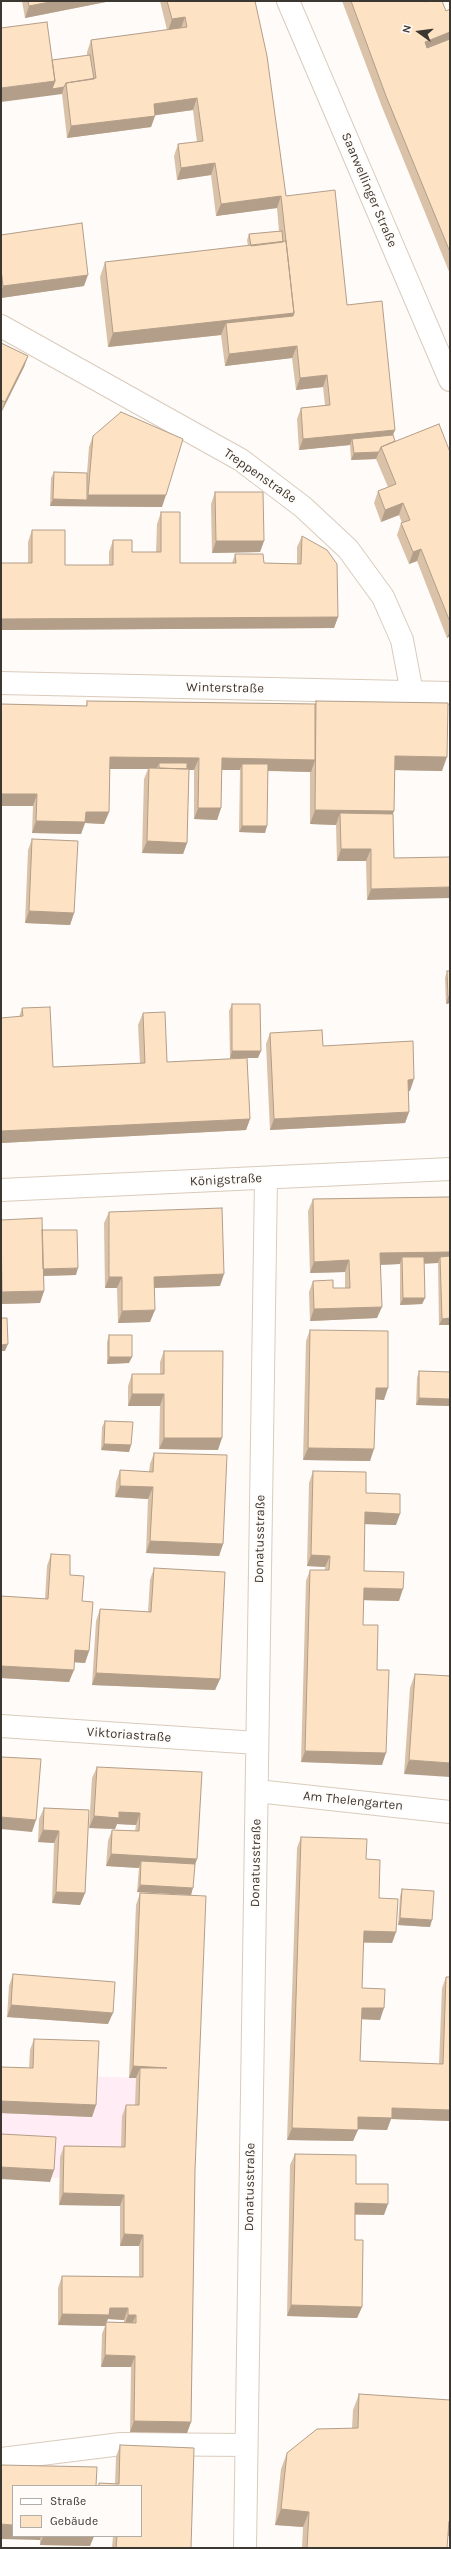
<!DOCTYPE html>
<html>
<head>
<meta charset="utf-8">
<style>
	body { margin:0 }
	#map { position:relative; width:451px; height:2549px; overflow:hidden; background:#fefbf8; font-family:Karla,sans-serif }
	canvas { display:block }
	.frame { position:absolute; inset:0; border:2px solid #3d3731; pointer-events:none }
	.legend { position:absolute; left:12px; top:2485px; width:130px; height:52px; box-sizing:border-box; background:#fefbf8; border:1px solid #b1ada8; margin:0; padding:5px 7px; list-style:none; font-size:12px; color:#3d3731 }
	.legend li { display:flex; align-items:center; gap:8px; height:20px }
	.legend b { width:20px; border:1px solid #b1ada8 }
	.north { position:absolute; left:399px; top:12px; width:40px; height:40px; -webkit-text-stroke:3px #fefbf8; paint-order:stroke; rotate:284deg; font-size:11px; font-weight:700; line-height:16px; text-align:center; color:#3d3731 }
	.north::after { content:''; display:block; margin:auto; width:14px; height:18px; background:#3d3731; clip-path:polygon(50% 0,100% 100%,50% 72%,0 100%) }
</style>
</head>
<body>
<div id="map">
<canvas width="451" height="2549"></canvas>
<div class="frame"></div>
<ul class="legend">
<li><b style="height:5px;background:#fff"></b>Straße</li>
<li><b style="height:11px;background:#fee2c4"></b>Gebäude</li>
</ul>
<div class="north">N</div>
</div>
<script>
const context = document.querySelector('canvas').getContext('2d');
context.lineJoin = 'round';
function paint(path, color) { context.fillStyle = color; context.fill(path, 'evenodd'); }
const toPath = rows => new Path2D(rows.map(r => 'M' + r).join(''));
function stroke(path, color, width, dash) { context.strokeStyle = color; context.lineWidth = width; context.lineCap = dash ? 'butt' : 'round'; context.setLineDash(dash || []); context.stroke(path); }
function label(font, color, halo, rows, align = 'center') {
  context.font = font + ' Karla,sans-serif'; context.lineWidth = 3.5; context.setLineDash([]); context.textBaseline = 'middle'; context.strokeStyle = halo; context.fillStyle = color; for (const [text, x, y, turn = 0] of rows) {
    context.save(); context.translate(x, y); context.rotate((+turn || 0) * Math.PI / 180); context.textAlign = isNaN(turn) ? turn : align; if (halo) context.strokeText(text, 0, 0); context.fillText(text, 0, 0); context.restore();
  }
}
const commercial = toPath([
	[1,2073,195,2080,191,2182,1,2176]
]);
const minor = toPath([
	[288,1,450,380],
	[1,326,241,460,303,507,348,549,383,597,402,640,412,693],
	[1,683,450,693],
	[1,1190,450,1169],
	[1,1726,257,1743],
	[257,1791,450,1812],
	[1,2459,121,2444,246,2445],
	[245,2548,266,1179]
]);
const wall = toPath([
	[22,1,111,1,25,18],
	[160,1,255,1,286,196,347,305,395,430,393,435,395,441,450,452,450,636,447,638,417,561,409,564,397,535,401,523,402,523,399,515,381,522,374,503,378,491,388,487,376,459,351,460,350,445,299,450,297,419,301,408,325,405,323,387,296,390,292,358,225,366,221,335,108,347,100,277,105,262,248,246,247,240,249,234,279,231,277,208,216,216,211,175,177,180,174,156,178,144,197,142,193,110,155,115,151,127,67,138,62,94,52,60,87,56,87,52,91,40,167,30],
	[342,1,425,1,425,2,446,11,450,9,450,274,382,107],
	[1,235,84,286,1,298],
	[1,343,28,356,24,367,1,413],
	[93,436,162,507,50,506,51,478,54,472,87,473,89,447],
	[215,492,264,541,260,552,212,553,211,504],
	[161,512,180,563,232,563,235,554,264,563,297,564,297,547,302,536,338,617,334,628,1,630,1,563,28,563,28,542,32,530,65,565,109,565,109,552,113,540,132,552,156,552,157,524],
	[87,701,315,704,316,701,442,771,395,770,393,814,394,858,367,900,366,861,337,861,336,825,310,824,310,772,268,771,265,833,239,832,240,770,221,770,221,808,217,820,194,819,194,770,189,770,187,843,183,854,142,853,144,779,148,769,110,769,109,812,104,824,85,823,81,834,32,833,33,806,1,806,1,704,86,706],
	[32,839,74,913,70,925,25,923,28,850],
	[447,971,450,1003,446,1004,445,978],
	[232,1004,258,1058,247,1058,250,1119,246,1130,1,1143,19,1017,22,1008,53,1067,140,1063,138,1025,143,1013,167,1062,242,1058,230,1058,229,1011],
	[270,1033,323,1046,410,1091,408,1091,409,1112,405,1123,270,1130,266,1044],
	[450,1197,450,1325,439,1325,438,1263,424,1264,425,1298,422,1304,400,1305,400,1264,380,1265,377,1318,310,1321,309,1292,313,1281,333,1288,345,1288,345,1272,310,1273,308,1211,313,1199],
	[109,1212,220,1286,154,1288,150,1322,118,1323,117,1288,105,1288,104,1223],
	[1,1220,76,1275,44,1276,44,1291,40,1303,1,1304],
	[310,1330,384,1400,375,1399,370,1461,303,1460,306,1341],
	[109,1335,129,1363,107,1364,107,1342],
	[164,1351,218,1450,159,1449,160,1406,128,1406,128,1386,132,1374,160,1374,160,1362],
	[419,1371,450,1372,450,1406,416,1405,417,1378],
	[105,1421,131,1445,129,1452,101,1450,102,1427],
	[154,1453,223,1544,219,1556,146,1553,148,1499,115,1497,116,1482,120,1470,149,1472,150,1464],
	[313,1471,366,1493,396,1525,365,1524,364,1571,399,1601,363,1600,363,1625,377,1670,382,1765,301,1762,306,1581,310,1570,325,1570,325,1567,307,1566,309,1483],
	[51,1554,70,1575,82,1601,89,1651,85,1663,74,1662,69,1682,1,1678,1,1596,45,1599,47,1566],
	[154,1568,220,1679,215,1690,92,1685,96,1621,100,1609,148,1612,150,1580],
	[415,1674,450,1676,404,1774,410,1688],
	[97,1767,195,1864,191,1895,137,1892,139,1868,106,1866,108,1841,112,1830,135,1831,136,1825,117,1824,115,1829,89,1828,92,1778],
	[44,1808,89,1810,85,1893,80,1905,52,1903,54,1843,38,1842,39,1819],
	[301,1837,366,1859,379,1898,396,1932,392,1943,363,1943,362,1988,380,2020,361,2019,360,2061,439,2064,442,1988,446,1977,450,2121,391,2119,387,2130,358,2129,353,2141,287,2140,297,1848],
	[402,1889,430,1927,398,1925,400,1896],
	[140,1893,195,2170,191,2422,187,2433,130,2432,131,2367,101,2367,102,2334,105,2326,58,2325,58,2288,62,2276,139,2277,139,2246,120,2246,120,2206,59,2205,60,2157,64,2146,121,2147,122,2116,126,2105,135,2105,136,2078,129,2078,136,1905],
	[108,2319,124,2320,124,2322,106,2322],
	[13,1974,108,2024,7,2017,9,1986],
	[34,2039,96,2105,92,2117,1,2113,1,2067,29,2068,30,2050],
	[295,2154,356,2184,384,2215,355,2215,355,2240,362,2307,357,2318,287,2316,290,2165],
	[359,2394,450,2536,448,2536,447,2548,302,2548,303,2527,275,2525,281,2469,287,2453,352,2428,353,2410],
	[120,2445,191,2548,112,2548,113,2536,141,2536,141,2486,98,2486,99,2483,115,2484,116,2457],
	[13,2536,94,2536,90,2546,40,2545,40,2540]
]);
const shadedWall = toPath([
	[55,1,111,1,25,18,29,6],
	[185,17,181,28,168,31,172,19],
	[450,32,450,42,421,53,425,42],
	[55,81,64,87,62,94,1,102,1,88],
	[197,98,193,110,150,116,154,104],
	[155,116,151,127,67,138,71,126],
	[215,163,211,175,177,180,181,168],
	[281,196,277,208,216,216,221,204],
	[88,275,84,286,1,298,1,293,3,286],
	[294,313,289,327,226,323,221,335,108,347,113,333],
	[297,346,292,358,225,366,229,354],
	[28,356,24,367,1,413,5,402],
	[327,375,323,387,296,390,300,378],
	[395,430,390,441,352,439,350,445,299,450,303,439],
	[379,452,376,459,351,460,354,453],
	[88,495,166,495,162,507,50,506,53,499,87,500],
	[403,503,399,515,381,522,385,510],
	[216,541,264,541,260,552,212,553],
	[421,549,417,561,409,564,413,552],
	[338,617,334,628,1,630,1,619],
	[450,630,450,636,447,638],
	[395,756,447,757,442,771,390,770],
	[110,757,199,758,194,770,159,770,159,763,156,770,149,768,148,769,106,769],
	[222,758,315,760,311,772,242,770,242,764,240,770,217,770],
	[1,794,37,794,33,806,1,806],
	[198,808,221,808,217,820,194,819],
	[315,810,394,811,389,825,340,813,336,825,310,824],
	[86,812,109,812,104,824,85,823,81,834,32,833,36,821],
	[242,826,267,826,265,833,239,832],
	[147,841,187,843,183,854,142,853],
	[341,849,371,849,366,861,337,861],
	[450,887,450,898,367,900,371,889],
	[29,911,74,913,70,925,25,923],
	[448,997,450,997,450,1003,446,1004],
	[232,1051,261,1051,258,1058,230,1058],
	[414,1079,410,1091,403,1091,408,1080],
	[409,1112,405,1123,270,1130,274,1119],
	[250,1119,246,1130,1,1143,1,1131],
	[450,1252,450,1263,440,1257,438,1263,402,1264,402,1257,400,1264,376,1265,380,1253],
	[349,1260,345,1272,310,1273,314,1262],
	[78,1268,76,1275,39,1276,41,1269],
	[224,1274,220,1286,150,1288,154,1277],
	[109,1277,122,1277,117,1288,105,1288],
	[44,1291,40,1303,1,1304,1,1296,2,1292],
	[403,1298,425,1298,422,1304,400,1305],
	[382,1307,377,1318,310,1321,314,1309],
	[155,1310,150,1322,118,1323,122,1311],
	[450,1318,450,1325,439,1325,442,1319],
	[8,1344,5,1351,1,1351,1,1345],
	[109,1357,132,1357,129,1363,107,1364],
	[376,1388,388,1388,384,1400,371,1399],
	[132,1394,164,1394,160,1406,128,1406],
	[419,1398,450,1399,450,1406,416,1405],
	[164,1438,222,1438,218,1450,159,1449],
	[104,1444,131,1445,129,1452,101,1450],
	[308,1448,374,1449,370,1461,303,1460],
	[120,1486,153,1487,148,1499,115,1497],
	[365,1512,400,1514,396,1525,361,1524],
	[150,1541,223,1544,219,1556,146,1553],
	[311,1555,330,1556,325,1567,307,1566],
	[364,1588,403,1589,399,1601,359,1600],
	[75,1650,89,1651,85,1663,71,1662],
	[1,1666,74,1670,69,1682,1,1678],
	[96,1673,220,1679,215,1690,92,1685],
	[305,1751,386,1753,382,1765,301,1762],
	[409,1760,450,1763,450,1777,404,1774],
	[119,1812,140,1813,136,1825,117,1824,115,1829,89,1828,94,1816],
	[1,1817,36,1820,32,1832,1,1829],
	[43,1830,59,1831,54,1843,38,1842],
	[111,1854,197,1859,193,1871,141,1861,139,1868,106,1866],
	[140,1885,193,1888,191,1895,137,1892],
	[56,1892,85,1893,80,1905,52,1903],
	[400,1918,432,1920,430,1927,398,1925],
	[364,1931,396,1932,392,1943,360,1942],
	[11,2005,113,2013,108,2024,7,2017],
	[362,2008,384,2008,380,2020,357,2019],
	[133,2066,167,2068,140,2068,136,2078,129,2078],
	[1,2101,96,2105,92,2117,1,2113],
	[392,2108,450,2110,450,2121,391,2119,387,2130,354,2129,358,2117],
	[292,2128,358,2130,353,2141,287,2140],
	[1,2167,54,2170,50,2182,1,2179],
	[63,2193,124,2195,120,2206,59,2205],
	[355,2203,388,2204,384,2215,351,2214],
	[124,2234,143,2235,139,2246,120,2246],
	[291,2305,362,2307,357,2318,287,2316],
	[110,2308,128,2308,124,2320,108,2319,105,2326,58,2325,62,2314],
	[128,2315,136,2315,131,2327,124,2326],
	[105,2355,135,2356,131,2367,101,2367],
	[134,2421,191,2422,187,2433,130,2432],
	[281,2509,309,2512,303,2527,275,2525],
	[449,2521,450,2521,450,2536,443,2536],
	[1,2524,13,2525,13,2536,41,2536,40,2540,1,2539],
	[43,2536,94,2536,90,2546,40,2545]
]);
const building = toPath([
	[28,1,55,1,29,6,28,1],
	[167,1,255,1,267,56,286,196,335,190,347,305,382,301,395,430,303,439,301,408,330,405,327,375,300,378,297,346,229,354,226,323,293,316,294,313,281,196,221,204,215,163,181,168,178,144,203,141,197,98,154,104,155,116,71,126,66,83,96,78,91,40,187,27,185,17,172,19,167,1],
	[351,1,425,1,425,2,428,1,442,1,446,11,450,9,450,32,425,42,427,48,450,39,450,252,386,96,351,1],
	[47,22,55,81,1,88,1,28,47,22],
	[90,55,94,79,66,83,64,87,52,89,55,81,52,60,90,55],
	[82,223,88,275,3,286,1,269,1,235,82,223],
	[282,231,283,242,251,246,249,234,282,231],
	[286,241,294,313,113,333,105,262,286,241],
	[1,343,28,356,5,402,1,400,1,343],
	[121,412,183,439,166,495,88,495,93,436,121,412],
	[439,424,450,452,450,622,421,549,413,552,401,523,410,520,403,503,385,510,378,491,396,484,381,447,439,424],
	[393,435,395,441,381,447,379,452,354,453,352,439,393,435],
	[54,472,87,473,87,500,53,499,54,472],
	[215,492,263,492,264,541,216,541,215,492],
	[161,512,180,512,180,563,236,563,235,554,263,554,264,563,301,564,302,536,327,550,337,564,338,617,1,619,1,563,32,563,32,530,65,530,65,565,113,565,113,540,132,540,132,552,161,552,161,512],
	[87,701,315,704,315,760,222,758,221,808,198,808,199,758,110,757,109,812,86,812,85,822,36,821,37,794,1,794,1,704,87,706,87,701],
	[316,701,448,703,447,757,395,756,394,811,315,810,316,701],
	[159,763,187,763,187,769,159,768,159,763],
	[242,764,268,764,267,826,242,826,242,764],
	[149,768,189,769,187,843,147,841,149,768],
	[340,813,393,814,394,858,450,857,450,887,371,889,371,849,341,849,340,813],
	[32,839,78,841,74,913,29,911,32,839],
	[447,971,450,971,450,997,448,997,447,971],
	[232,1004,260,1004,261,1051,232,1051,232,1004],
	[50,1007,53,1067,145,1063,143,1013,165,1012,167,1062,247,1058,250,1119,1,1131,1,1018,23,1016,22,1008,50,1007],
	[322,1030,323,1046,413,1041,414,1079,408,1080,409,1112,274,1119,270,1033,322,1030],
	[450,1197,450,1252,380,1253,382,1307,314,1309,313,1281,333,1280,333,1288,350,1288,349,1260,314,1262,313,1199,450,1197],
	[222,1208,224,1274,154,1277,155,1310,122,1311,122,1277,109,1277,109,1212,222,1208],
	[42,1218,44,1291,2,1292,1,1220,42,1218],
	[42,1230,77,1230,78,1268,43,1269,42,1230],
	[450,1256,450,1318,442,1319,440,1257,450,1256],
	[402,1257,424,1257,425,1298,403,1298,402,1257],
	[1,1318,7,1318,8,1344,1,1345,1,1318],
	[310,1330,388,1331,388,1388,376,1388,374,1449,308,1448,310,1330],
	[109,1335,132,1335,132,1357,109,1357,109,1335],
	[164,1351,223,1351,222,1438,164,1438,164,1394,132,1394,132,1374,164,1374,164,1351],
	[419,1371,450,1372,450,1399,419,1398,419,1371],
	[105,1421,133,1422,131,1445,104,1444,105,1421],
	[154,1453,227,1455,223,1544,150,1541,153,1487,120,1486,120,1470,153,1472,154,1453],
	[313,1471,366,1472,366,1493,400,1494,400,1514,365,1512,364,1571,404,1572,403,1589,364,1588,363,1625,378,1625,377,1670,389,1670,386,1753,305,1751,310,1570,329,1570,330,1556,311,1555,313,1471],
	[51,1554,70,1555,70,1575,84,1576,82,1601,93,1602,89,1651,75,1650,74,1670,1,1666,1,1596,48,1599,51,1554],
	[154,1568,225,1572,220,1679,96,1673,100,1609,151,1612,154,1568],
	[415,1674,450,1676,450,1763,409,1760,415,1674],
	[1,1757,41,1759,36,1820,1,1817,1,1757],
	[97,1767,202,1772,197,1859,111,1854,112,1830,139,1831,140,1813,119,1812,119,1818,94,1816,97,1767],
	[44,1808,89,1810,85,1893,56,1892,59,1831,43,1830,44,1808],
	[301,1837,367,1839,366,1859,380,1860,379,1898,398,1899,396,1932,364,1931,362,1988,385,1989,384,2008,362,2008,360,2061,443,2064,446,1977,450,1977,450,2110,392,2108,392,2118,358,2117,358,2130,292,2128,301,1837],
	[141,1861,195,1864,193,1888,140,1885,141,1861],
	[402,1889,434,1891,432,1920,400,1918,402,1889],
	[140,1893,206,1896,195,2170,191,2422,134,2421,135,2356,105,2355,106,2322,136,2323,136,2315,128,2315,128,2308,110,2308,109,2315,62,2314,62,2276,143,2277,143,2235,124,2234,124,2195,63,2193,64,2146,125,2147,126,2105,139,2105,140,2068,167,2068,133,2066,140,1893],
	[13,1974,115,1982,113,2013,11,2005,13,1974],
	[34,2039,99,2041,96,2105,1,2101,1,2067,33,2068,34,2039],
	[1,2134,56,2137,54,2170,1,2167,1,2134],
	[295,2154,356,2155,356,2184,388,2184,388,2204,355,2203,355,2240,363,2240,362,2307,291,2305,295,2154],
	[359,2394,450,2400,450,2521,449,2521,447,2548,307,2548,309,2512,281,2509,287,2453,317,2429,358,2428,359,2394],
	[120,2445,194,2448,191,2548,116,2548,117,2536,141,2536,141,2486,99,2486,99,2483,119,2484,120,2445],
	[1,2465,97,2467,96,2486,13,2486,13,2525,1,2524,1,2465]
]);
const streetNames = [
	["Saarwellinger Straße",369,190,67],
	["Treppenstraße",260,476,35],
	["Winterstraße",225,688,1],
	["Königstraße",226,1180,-3],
	["Donatusstraße",260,1539,-89],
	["Viktoriastraße",129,1735,4],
	["Am Thelengarten",353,1801,6],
	["Donatusstraße",256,1863,-89],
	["Donatusstraße",250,2187,-89]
];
paint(commercial, '#ffecf5');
stroke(minor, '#dacbbb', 24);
stroke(minor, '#fff', 22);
paint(wall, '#dac2a9');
paint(shadedWall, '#b29e89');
paint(building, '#fee2c4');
stroke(building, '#b29e89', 1);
label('13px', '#3d3731', '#fefbf8', streetNames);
</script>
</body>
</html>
